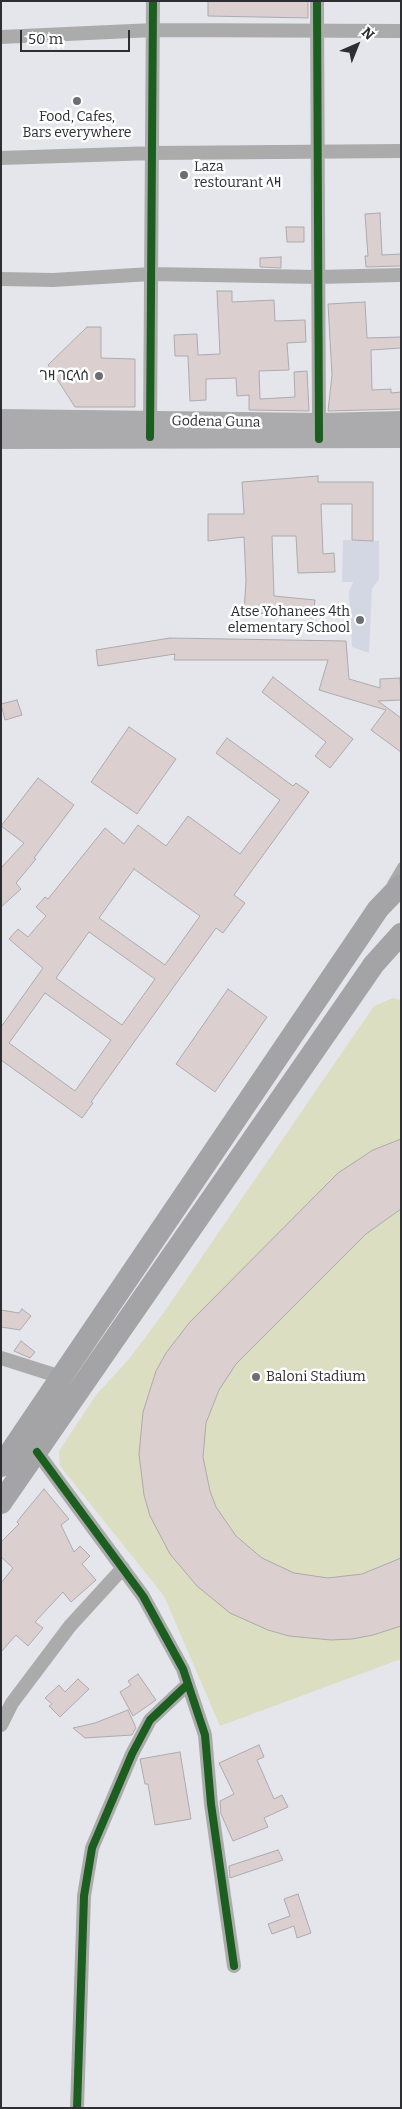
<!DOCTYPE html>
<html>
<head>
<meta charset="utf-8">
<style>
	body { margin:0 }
	#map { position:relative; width:402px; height:2109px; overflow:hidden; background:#e5e6ec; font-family:Bitter,serif }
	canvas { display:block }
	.frame { position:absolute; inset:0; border:2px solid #2d2e32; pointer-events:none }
	.north { position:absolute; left:332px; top:20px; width:50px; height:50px; -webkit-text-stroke:4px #fff; paint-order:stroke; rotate:44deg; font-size:14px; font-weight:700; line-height:20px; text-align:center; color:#2d2e32 }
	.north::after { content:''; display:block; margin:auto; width:18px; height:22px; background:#2d2e32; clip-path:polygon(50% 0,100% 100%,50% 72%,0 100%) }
	.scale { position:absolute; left:20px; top:30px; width:110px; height:22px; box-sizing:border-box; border:2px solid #2d2e32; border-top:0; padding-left:6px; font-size:15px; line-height:18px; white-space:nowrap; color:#2d2e32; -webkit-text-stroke:4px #fff; paint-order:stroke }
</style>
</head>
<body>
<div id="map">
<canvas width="402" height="2109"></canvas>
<div class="frame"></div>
<div class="north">N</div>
<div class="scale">50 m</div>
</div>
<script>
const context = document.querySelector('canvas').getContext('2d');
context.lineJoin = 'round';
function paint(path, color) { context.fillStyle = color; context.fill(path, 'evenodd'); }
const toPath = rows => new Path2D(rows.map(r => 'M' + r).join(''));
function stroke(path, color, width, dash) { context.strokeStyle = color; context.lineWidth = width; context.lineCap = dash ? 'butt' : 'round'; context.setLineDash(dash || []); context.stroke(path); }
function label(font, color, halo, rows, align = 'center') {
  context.font = font + ' Bitter,"Noto Sans Ethiopic",serif'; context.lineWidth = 5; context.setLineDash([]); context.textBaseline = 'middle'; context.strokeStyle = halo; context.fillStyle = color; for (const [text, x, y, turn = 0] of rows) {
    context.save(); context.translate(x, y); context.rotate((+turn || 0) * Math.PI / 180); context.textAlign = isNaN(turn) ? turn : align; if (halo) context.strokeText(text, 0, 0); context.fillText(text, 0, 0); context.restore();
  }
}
const built = toPath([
	[343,540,379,541,379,579,372,589,369,653,352,647,349,592,353,582,342,582]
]);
const green = toPath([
	[393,998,401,1000,401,1659,220,1726,164,1596,60,1466,59,1451,96,1395,129,1359,162,1315,374,1006]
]);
const building = toPath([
	[208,1,308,1,308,18,208,16,208,1],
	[380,213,382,255,401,254,401,266,366,267,365,256,368,256,365,214,380,213],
	[286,227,304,227,304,242,287,242,286,227],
	[281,257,281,268,260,267,260,258,281,257],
	[217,291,232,291,232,302,274,300,275,321,305,320,306,342,287,343,289,370,259,371,260,399,295,397,294,372,307,371,309,411,249,410,249,395,237,396,236,378,206,379,206,400,190,401,188,356,175,356,174,335,197,334,198,355,220,354,217,291],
	[365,302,367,338,401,337,401,348,371,350,372,390,391,389,391,393,401,392,401,409,328,411,332,375,328,304,365,302],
	[87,327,101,327,101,358,135,359,135,407,75,407,48,365,87,327],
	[318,476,318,482,373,482,373,541,352,540,352,504,321,504,323,554,334,553,335,572,298,573,296,536,272,536,274,596,315,600,313,618,244,612,246,581,244,537,208,541,208,514,244,514,242,482,318,476],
	[170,638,346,641,349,679,380,688,380,679,400,678,401,700,378,701,401,718,401,752,371,730,386,710,319,690,328,660,174,660,175,654,98,666,96,650,170,638],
	[273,677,353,739,330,768,315,756,326,742,262,692,273,677],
	[17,700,22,715,5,720,1,704,17,700],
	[129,727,176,759,137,814,91,782,129,727],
	[227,738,293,786,296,783,309,792,234,895,245,903,223,933,216,928,91,1102,93,1103,82,1118,1,1060,1,1027,43,968,9,939,18,929,28,937,46,916,36,907,45,897,48,899,105,828,124,844,138,825,166,846,188,816,240,854,280,800,216,753,227,738],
	[134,869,200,916,165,965,99,918,134,869],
	[89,932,155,979,122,1025,56,978,89,932],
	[45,993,111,1040,75,1091,9,1043,45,993],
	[38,778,74,805,34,858,36,859,16,883,21,889,1,907,1,868,24,843,1,826,38,778],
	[228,989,267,1017,215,1092,176,1064,228,989],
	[401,1139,401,1209,366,1234,236,1364,219,1390,206,1423,203,1457,210,1491,216,1507,236,1536,262,1558,294,1573,328,1578,362,1574,401,1558,401,1626,373,1635,352,1639,331,1640,289,1636,268,1630,230,1613,197,1586,170,1554,150,1516,144,1495,139,1454,143,1412,156,1371,166,1353,189,1323,338,1173,373,1150,401,1139],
	[22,1309,31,1316,20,1330,1,1327,1,1310,19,1313,22,1309],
	[21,1341,35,1352,30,1358,14,1351,21,1341],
	[44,1489,69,1519,61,1525,74,1552,80,1546,90,1556,82,1564,96,1580,71,1602,63,1592,35,1622,43,1628,28,1646,16,1635,1,1652,1,1583,13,1568,1,1557,1,1542,19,1524,17,1522,24,1513,44,1489],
	[138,1674,156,1700,133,1716,120,1692,131,1685,128,1681,138,1674],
	[78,1679,89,1689,60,1717,49,1706,52,1704,45,1698,59,1685,65,1692,78,1679],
	[128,1710,136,1728,132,1735,85,1738,73,1728,95,1723,128,1710],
	[259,1745,264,1757,257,1760,274,1799,282,1795,288,1807,264,1818,268,1827,233,1841,221,1814,220,1801,234,1794,219,1763,259,1745],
	[180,1752,191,1819,155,1825,148,1784,145,1784,140,1759,180,1752],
	[278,1850,283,1860,230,1878,229,1866,278,1850],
	[298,1894,311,1933,297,1938,294,1926,272,1934,268,1924,290,1916,284,1899,298,1894]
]);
const lane = toPath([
	[391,883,401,866]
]);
const street = toPath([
	[317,1,319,430],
	[1,37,154,30,401,31],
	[1,158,154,153,401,151],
	[1,279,53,280,151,274,318,277,401,275],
	[150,429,153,1],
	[1,1358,61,1377],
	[37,1452,143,1596,183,1669,205,1735,211,1804,234,1966],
	[1,1725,12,1703,70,1626,123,1568],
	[77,2108,84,1896,92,1848,132,1754,150,1720,188,1684]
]);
const secondary = toPath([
	[1,419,319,423,401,421],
	[1,439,401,438]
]);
const primary = toPath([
	[1,1466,378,909,401,885],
	[1,1503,374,964,401,934]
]);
const cycleway = toPath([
	[317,1,319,439],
	[150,437,153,1],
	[37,1452,143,1596,183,1669,205,1735,211,1804,234,1966],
	[77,2108,84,1896,92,1848,132,1754,150,1720,188,1684]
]);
const markers = [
	[77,101,5,"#6d6e73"],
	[184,175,5,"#6d6e73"],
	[99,376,5,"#6d6e73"],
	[360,620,5,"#6d6e73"],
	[256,1377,5,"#6d6e73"]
];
const poiNames = [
	["Food, Cafes,",77,117,"center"],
	["Bars everywhere",77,133,"center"],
	["Laza",194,167],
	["restourant ላዛ",194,183],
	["ገዛ ገርላሰ",89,376,"right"],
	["Atse Yohanees 4th",350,612,"right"],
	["elementary School",350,628,"right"],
	["Baloni Stadium",266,1377]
];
const streetNames = [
	["Godena Guna",216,422,1]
];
paint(built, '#d3d7e3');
paint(green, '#dbdec1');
paint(building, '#dbcfd0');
stroke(building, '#acaaad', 1);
stroke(lane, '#acabac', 7);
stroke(street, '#acabac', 14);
stroke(secondary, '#abaaac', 20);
stroke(primary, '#a4a4a6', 22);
stroke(cycleway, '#1b5e20', 8);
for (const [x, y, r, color] of markers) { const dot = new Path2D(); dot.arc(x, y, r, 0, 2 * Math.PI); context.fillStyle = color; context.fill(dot); stroke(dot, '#fff', 2); }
label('14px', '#2d2e32', '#fff', poiNames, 'left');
label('14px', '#2d2e32', '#fff', streetNames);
</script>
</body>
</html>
